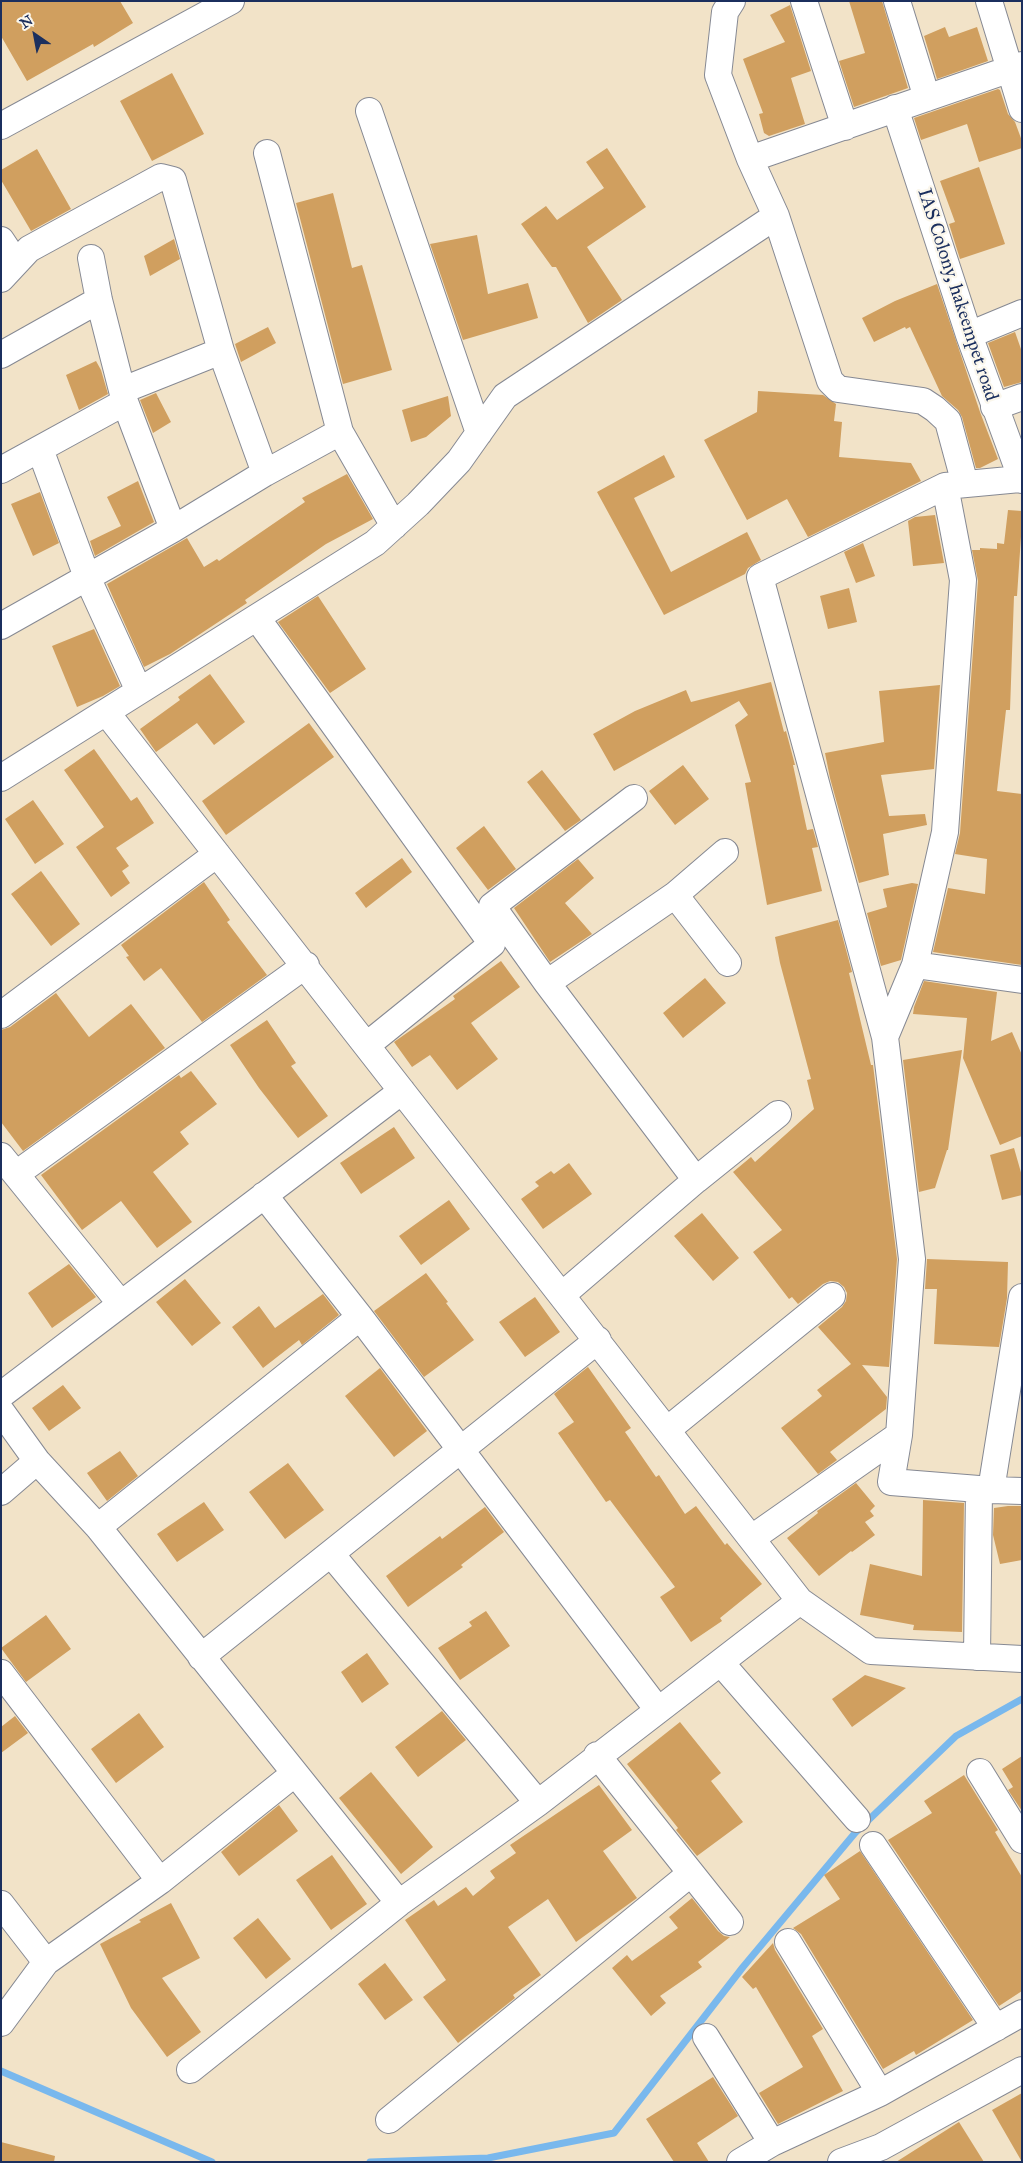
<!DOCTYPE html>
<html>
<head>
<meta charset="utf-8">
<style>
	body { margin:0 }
	#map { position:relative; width:1023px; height:2163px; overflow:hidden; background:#f2e3c8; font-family:"IM FELL Great Primer",serif }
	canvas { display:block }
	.frame { position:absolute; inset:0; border:2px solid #1b2f5e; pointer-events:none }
	.north { position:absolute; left:10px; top:10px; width:50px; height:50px; -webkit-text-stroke:4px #fbf7ec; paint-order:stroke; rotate:327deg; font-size:14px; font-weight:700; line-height:20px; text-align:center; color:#1b2f5e }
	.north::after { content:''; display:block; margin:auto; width:18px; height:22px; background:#1b2f5e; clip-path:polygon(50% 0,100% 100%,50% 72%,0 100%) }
</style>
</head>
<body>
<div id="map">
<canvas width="1023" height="2163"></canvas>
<div class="frame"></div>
<div class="north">N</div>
</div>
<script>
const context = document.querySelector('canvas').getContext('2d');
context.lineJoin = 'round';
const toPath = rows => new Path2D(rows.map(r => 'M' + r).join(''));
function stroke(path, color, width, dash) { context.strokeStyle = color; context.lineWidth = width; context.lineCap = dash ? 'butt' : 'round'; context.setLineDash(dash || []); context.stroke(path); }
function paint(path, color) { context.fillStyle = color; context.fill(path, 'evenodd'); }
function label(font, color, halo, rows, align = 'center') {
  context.font = font + ' "IM FELL Great Primer",serif'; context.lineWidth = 4.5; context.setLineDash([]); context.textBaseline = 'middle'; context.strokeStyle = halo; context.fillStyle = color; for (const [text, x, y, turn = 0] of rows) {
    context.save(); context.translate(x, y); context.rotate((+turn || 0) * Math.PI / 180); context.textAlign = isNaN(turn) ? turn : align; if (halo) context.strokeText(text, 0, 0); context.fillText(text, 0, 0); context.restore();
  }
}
const stream = toPath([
	[1,2071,212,2162],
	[370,2162,488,2158,614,2133,743,1967,855,1833,956,1736,1022,1699]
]);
const building = toPath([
	[1,1,120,1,133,23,94,47,93,44,27,81,1,36],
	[849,1,882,1,908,88,854,107,839,61,865,53],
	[790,5,811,71,791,78,805,124,769,136,764,133,759,114,763,113,743,59,785,42,770,15],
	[945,27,949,37,977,27,988,61,937,79,924,36],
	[172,73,204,134,152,161,120,101],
	[998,89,1000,90,1008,114,1015,122,1022,141,1022,148,979,162,967,124,921,140,914,118],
	[607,148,646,207,587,247,622,300,588,323,556,267,552,267,521,224,546,206,557,220,604,188,586,162],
	[37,149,71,209,31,231,1,180,1,170],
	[979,167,1005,244,960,259,949,224,955,222,940,181],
	[333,193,352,268,362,265,392,370,343,384,296,203],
	[477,235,488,294,528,283,538,318,463,340,430,244],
	[174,239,180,259,150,276,144,256],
	[937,284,980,412,998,459,980,468,976,468,962,417,958,410,942,396,910,327,906,329,905,327,874,342,862,318,895,301],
	[268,327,276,343,241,362,235,344],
	[1015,332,1022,352,1022,382,1004,387,988,343],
	[96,361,101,370,108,394,79,410,66,375],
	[758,391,823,395,836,404,834,421,842,422,839,457,911,463,921,481,808,537,787,499,747,520,704,440,757,412],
	[156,393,171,422,153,433,140,400],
	[448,396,451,416,426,437,411,442,402,410],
	[664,455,675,477,634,498,671,572,747,532,761,560,748,568,745,574,664,615,597,492],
	[347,474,373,519,326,544,245,600,247,603,170,654,144,667,107,584,187,538,204,567,217,559,219,561,305,502,302,498],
	[138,481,154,522,95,556,90,541,121,526,107,497],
	[40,492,59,543,33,556,11,504],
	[1008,510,1022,511,1022,522,1017,596,1014,596,1010,710,1006,710,997,791,1022,794,1022,965,933,952,948,888,985,894,987,859,955,854,960,833,978,581,972,550,980,550,980,548,997,549,997,543,1004,544],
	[935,515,944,563,913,566,908,521,915,517],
	[863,543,875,576,856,583,844,552],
	[849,588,857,622,828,629,820,596],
	[318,596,366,669,330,693,278,622],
	[94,629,120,686,103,696,77,707,52,646],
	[210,674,245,722,214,745,197,723,156,752,140,729,180,700,178,697],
	[771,682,784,732,786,731,795,765,793,765,807,830,813,829,818,847,812,848,822,891,767,905,745,783,751,782,735,725,748,715,739,701,614,771,593,734,635,711,686,690,691,702],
	[940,685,934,769,881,775,889,816,925,814,927,825,883,834,889,875,859,883,830,778,825,753,884,742,879,691],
	[309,723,334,757,226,835,202,801],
	[94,749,131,801,137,797,154,823,116,848,129,866,122,871,130,883,111,897,76,847,104,827,64,770],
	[683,765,709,799,675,825,649,791],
	[542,770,581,820,565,831,527,782],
	[33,800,64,844,35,864,5,819],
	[484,826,516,869,488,890,456,848],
	[402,858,412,872,366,908,355,893],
	[578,859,594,878,565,903,592,934,550,962,514,908],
	[41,871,80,924,51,946,11,894],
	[204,882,230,920,227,922,267,975,202,1022,161,968,144,981,126,957,129,956,121,945],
	[912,883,918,884,901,960,881,966,867,913,887,907,883,889],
	[838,920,852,972,849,973,871,1065,873,1065,897,1259,889,1367,862,1365,887,1397,886,1409,830,1452,837,1460,818,1474,781,1428,822,1396,817,1390,851,1364,818,1327,842,1307,846,1301,847,1293,844,1287,838,1282,830,1281,823,1284,798,1304,792,1297,789,1299,753,1252,782,1230,733,1172,751,1157,755,1162,814,1109,807,1080,811,1079,780,963,775,937],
	[501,961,520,987,471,1023,498,1059,457,1090,430,1055,412,1067,394,1042,455,999,453,996],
	[705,978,726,1003,683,1038,663,1013],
	[924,981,997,992,991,1041,1012,1032,1022,1055,1022,1136,1000,1145,963,1058,967,1018,913,1014,914,1007],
	[56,993,89,1037,131,1004,165,1048,23,1151,1,1122,1,1030,10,1027],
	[267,1020,296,1063,291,1066,328,1116,298,1138,259,1088,230,1045],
	[962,1050,948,1150,947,1150,935,1188,919,1192,903,1060],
	[191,1071,217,1104,180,1132,189,1144,153,1172,192,1222,157,1248,121,1201,82,1230,41,1175,179,1075,181,1078],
	[394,1127,415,1158,361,1194,340,1163],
	[1014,1148,1022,1176,1022,1195,1002,1200,990,1155],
	[569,1163,592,1194,543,1229,521,1199,539,1186,535,1182,551,1171,554,1174],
	[449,1200,470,1229,421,1265,399,1236],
	[702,1213,739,1258,713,1281,674,1236],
	[927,1259,1008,1262,1007,1298,999,1347,934,1344,937,1289,925,1289],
	[69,1264,96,1297,52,1328,28,1293],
	[426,1273,448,1302,446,1303,474,1340,424,1377,374,1311],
	[185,1279,221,1323,192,1346,156,1302],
	[323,1294,339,1315,302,1345,299,1340,263,1368,232,1327,259,1306,275,1328],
	[535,1297,560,1332,525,1357,499,1322],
	[588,1367,631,1428,625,1432,656,1477,659,1475,685,1514,696,1506,725,1545,727,1543,762,1584,720,1618,722,1621,691,1642,660,1597,675,1587,610,1500,606,1502,558,1433,574,1422,554,1394],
	[380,1368,427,1431,394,1457,345,1396],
	[63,1385,81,1408,49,1431,32,1408],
	[120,1451,138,1476,107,1501,87,1473],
	[288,1463,324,1510,285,1539,249,1492],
	[856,1483,875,1506,870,1511,874,1516,865,1522,875,1535,852,1552,851,1551,819,1576,787,1538,818,1513,817,1511,820,1509],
	[923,1500,964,1503,962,1632,913,1630,914,1625,860,1615,870,1564,922,1576],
	[204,1502,224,1530,177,1562,157,1534],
	[1008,1506,1022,1506,1022,1560,1000,1564,993,1535,994,1508],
	[485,1507,504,1532,461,1565,463,1567,408,1607,386,1576,440,1536,442,1539],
	[486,1611,510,1646,460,1680,438,1648,472,1626,469,1622],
	[46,1615,71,1649,26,1682,1,1648],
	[367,1653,389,1684,362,1703,341,1672],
	[865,1675,906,1688,852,1727,832,1699],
	[442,1711,466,1740,418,1777,395,1747],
	[139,1713,164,1747,116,1783,91,1749],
	[15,1716,28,1733,1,1753,1,1727],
	[680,1722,721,1773,711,1781,743,1822,697,1856,676,1830,678,1828,627,1764],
	[1022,1756,1022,1811,1008,1790,1013,1787,1002,1769],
	[371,1772,433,1847,401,1874,339,1798],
	[964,1775,998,1830,995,1832,1022,1877,1022,1991,999,2006,888,1840,932,1813,924,1801],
	[599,1785,632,1830,603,1851,637,1898,576,1942,548,1899,508,1927,541,1975,513,1995,515,1998,458,2043,423,1997,446,1980,405,1920,434,1900,438,1906,466,1887,473,1896,495,1878,490,1871,516,1853,510,1845],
	[279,1805,298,1831,239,1876,221,1852],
	[860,1851,973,2020,916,2055,914,2051,883,2069,801,1934,793,1928,840,1899,824,1875],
	[332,1855,367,1904,331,1930,296,1880],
	[692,1898,718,1931,724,1936,730,1937,698,1962,702,1967,660,1996,666,2003,651,2016,612,1968,627,1955,632,1961,678,1928,669,1917],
	[171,1903,200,1958,162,1978,201,2032,167,2057,131,2008,100,1944,141,1922,139,1920],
	[258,1918,291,1959,266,1979,233,1938],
	[773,1943,775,1950,823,2029,812,2036,843,2091,778,2124,759,2093,803,2067,756,1987,753,1989,742,1977],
	[385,1963,413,2000,385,2020,358,1984],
	[713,2077,738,2116,697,2143,709,2162,674,2162,646,2119],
	[1022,2093,1022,2162,992,2110],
	[959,2122,984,2162,896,2162],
	[1,2142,55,2156,54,2162,1,2162]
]);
const minor = toPath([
	[732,1,725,12,718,75,750,159,776,216,830,381,838,389,923,401,935,409,948,421,965,484],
	[804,1,845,127],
	[897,1,927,98],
	[989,1,1022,109],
	[895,108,969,335,1022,480],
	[369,111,479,433],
	[1,126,231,1],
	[267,153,340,432,394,526],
	[750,159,1022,65],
	[1,240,7,249],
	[91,258,99,300,125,402,173,529],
	[1,279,29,249,161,177,173,180,221,351,265,473],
	[969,335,1022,313],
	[1,355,99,300],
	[123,390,221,351],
	[994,407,1022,397],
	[40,449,87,577,139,691],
	[1,470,125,402],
	[1020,479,945,486,760,577,885,1037,912,1259,899,1435,891,1482,991,1490,1022,1491],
	[257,618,492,944],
	[1,626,173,529,265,473,340,432],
	[106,712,800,1601,871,1651,1022,1659],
	[1,778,375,543,418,504,459,461,505,396,776,216],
	[675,895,728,963],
	[492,906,634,798],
	[915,965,1022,980],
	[547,983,675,895,725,852],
	[1,1015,217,854],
	[885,1037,915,965,945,832,963,580,945,486],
	[367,1045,492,944,492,906,547,983,696,1180],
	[1,1156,121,1304],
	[16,1174,306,965],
	[264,1195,360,1317,658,1710],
	[562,1295,696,1180,778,1114],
	[1,1395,402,1091],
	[1,1411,37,1461,98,1527,399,1903,538,1803,800,1601],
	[667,1430,832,1296],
	[991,1490,1022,1297],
	[1,1492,37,1461],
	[98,1527,360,1317],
	[752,1538,899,1435],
	[331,1554,538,1803],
	[201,1657,598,1340],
	[977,1657,979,1489],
	[721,1663,857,1819],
	[1,1673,160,1881],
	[597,1755,730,1922],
	[980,1772,1022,1840],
	[873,1845,996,2028],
	[1,1904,46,1962],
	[788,1942,880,2093],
	[1,2023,46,1962,160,1881,294,1774],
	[706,2037,772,2143],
	[190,2070,399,1903],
	[389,2120,690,1874],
	[740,2162,772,2143,880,2093,1022,2013],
	[841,2162,881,2147,1022,2070]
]);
const streetNames = [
	["IAS Colony, hakeempet road",957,295,72]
];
stroke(stream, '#79b8ed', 7);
paint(building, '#d09f5f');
stroke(minor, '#868993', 28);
stroke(minor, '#fff', 26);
label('19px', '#1b2f5e', '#fbf7ec', streetNames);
</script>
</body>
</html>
